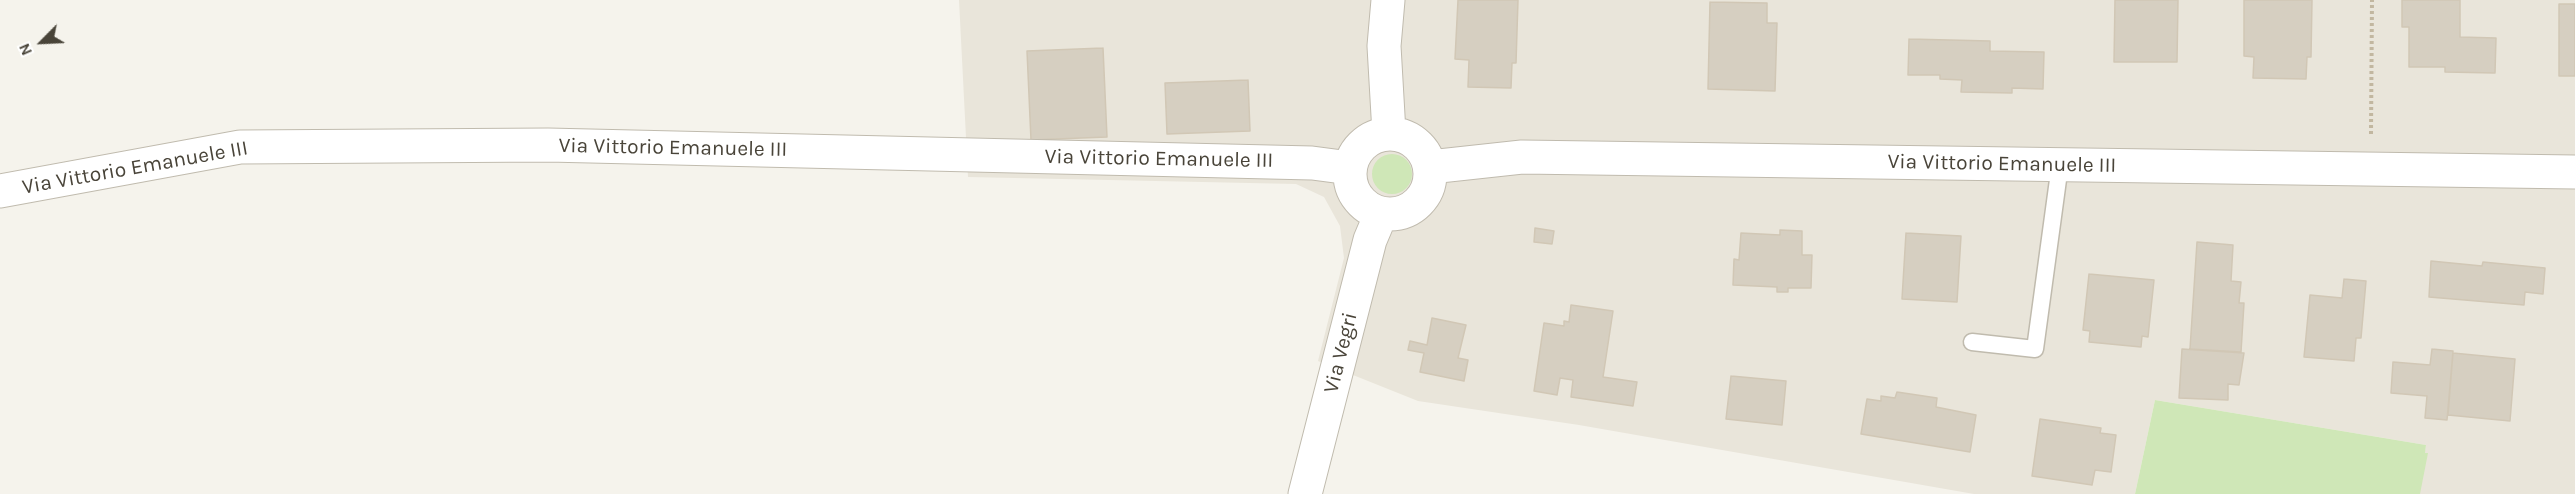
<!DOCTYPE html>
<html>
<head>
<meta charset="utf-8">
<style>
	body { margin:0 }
	#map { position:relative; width:2575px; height:494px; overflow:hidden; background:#f5f3ec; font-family:Karla,sans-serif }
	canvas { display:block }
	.north { position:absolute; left:12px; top:12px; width:60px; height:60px; -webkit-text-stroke:4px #fff; paint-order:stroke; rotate:246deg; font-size:16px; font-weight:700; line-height:24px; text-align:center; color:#494439 }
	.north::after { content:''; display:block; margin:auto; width:21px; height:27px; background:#494439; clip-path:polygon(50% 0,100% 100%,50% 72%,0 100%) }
</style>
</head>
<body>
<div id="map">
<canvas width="2575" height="494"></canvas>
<div class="north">N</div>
</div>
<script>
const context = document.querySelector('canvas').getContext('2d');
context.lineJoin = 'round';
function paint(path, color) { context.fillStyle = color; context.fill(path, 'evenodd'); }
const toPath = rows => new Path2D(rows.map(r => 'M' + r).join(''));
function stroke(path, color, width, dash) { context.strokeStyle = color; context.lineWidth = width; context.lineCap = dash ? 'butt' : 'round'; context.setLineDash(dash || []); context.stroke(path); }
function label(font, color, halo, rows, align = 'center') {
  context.font = font + ' Karla,sans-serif'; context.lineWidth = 6; context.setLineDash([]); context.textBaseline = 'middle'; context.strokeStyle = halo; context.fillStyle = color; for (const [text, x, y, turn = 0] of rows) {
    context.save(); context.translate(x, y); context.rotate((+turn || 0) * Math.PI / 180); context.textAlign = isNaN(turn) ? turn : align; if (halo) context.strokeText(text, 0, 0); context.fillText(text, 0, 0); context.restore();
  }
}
const residential = toPath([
	[959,0,2575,0,2575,494,2418,494,2426,445,2155,400,2135,494,1974,494,1579,425,1418,401,1318,361,1344,258,1340,226,1324,197,1296,184,968,177]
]);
const green = toPath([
	'1372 174a20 20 0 1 1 40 0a20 20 0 1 1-40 0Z',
	[2155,400,2426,445,2425,453,2428,453,2420,494,2135,494]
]);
const building = toPath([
	[1458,0,1518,0,1516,63,1512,63,1511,88,1468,87,1469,60,1455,59,1458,0],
	[2115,0,2178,0,2177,62,2114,62,2115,0],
	[2244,0,2312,0,2311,57,2307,57,2306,79,2253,78,2254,57,2244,56,2244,0],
	[2402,0,2460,0,2460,37,2496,38,2495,73,2445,72,2445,67,2409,67,2409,27,2402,27,2402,0],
	[1710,2,1767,3,1767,23,1777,23,1775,91,1708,89,1710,2],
	[2559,4,2575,4,2575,76,2559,76,2559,4],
	[1909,39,1990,41,1990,51,2044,52,2043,89,2012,88,2012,93,1961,92,1962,80,1940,79,1940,75,1908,75,1909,39],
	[1103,48,1107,137,1031,140,1027,51,1103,48],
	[1248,80,1250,131,1167,134,1165,83,1248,80],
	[1535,228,1554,231,1552,244,1534,242,1535,228],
	[1780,230,1802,231,1802,255,1812,255,1811,288,1788,288,1788,292,1777,292,1777,287,1733,285,1734,259,1739,260,1741,233,1780,235,1780,230],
	[1906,233,1961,236,1957,302,1902,299,1906,233],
	[2197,242,2233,245,2231,281,2241,282,2239,303,2244,303,2241,352,2190,349,2197,242],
	[2431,261,2482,266,2483,262,2545,268,2543,294,2525,292,2524,305,2429,297,2431,261],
	[2089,274,2154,280,2148,337,2142,336,2141,347,2089,342,2090,331,2083,330,2089,274],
	[2344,279,2366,281,2361,338,2356,338,2354,361,2304,357,2310,295,2342,298,2344,279],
	[1571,305,1613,311,1603,377,1637,382,1633,406,1571,397,1573,380,1560,378,1557,395,1534,391,1544,323,1564,326,1564,321,1569,322,1571,305],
	[1432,318,1466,325,1458,358,1468,360,1464,381,1420,372,1424,353,1408,350,1410,341,1427,345,1432,318],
	[2182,349,2244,353,2239,385,2228,384,2228,400,2179,398,2182,349],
	[2432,349,2453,351,2447,420,2425,418,2427,396,2391,393,2393,362,2430,365,2432,349],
	[2453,353,2515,359,2510,421,2448,415,2453,353],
	[1731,376,1786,381,1782,425,1726,419,1731,376],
	[1897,392,1937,398,1936,407,1976,415,1970,452,1861,434,1867,399,1881,401,1881,396,1895,398,1897,392],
	[2040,419,2101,428,2100,433,2116,435,2111,472,2095,470,2092,485,2032,476,2040,419]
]);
const path = toPath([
	[2371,134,2372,0]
]);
const service = toPath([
	[1972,342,2035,349,2060,165]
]);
const tertiary = toPath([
	[1388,0,1384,46,1389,133],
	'1350 174a40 40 0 1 1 80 0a40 40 0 1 1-80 0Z',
	[1430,167,1522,157,2575,172],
	[0,191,240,147,548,145,1312,163,1350,168],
	[1305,494,1370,240,1381,214]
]);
const streetNames = [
	["Via Vittorio Emanuele III",673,148,1],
	["Via Vittorio Emanuele III",1159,159,1],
	["Via Vittorio Emanuele III",2002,164,1],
	["Via Vittorio Emanuele III",135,168,-10],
	["Via Vegri",1341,353,-76]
];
paint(residential, '#e9e5da');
paint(green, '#cfe7b7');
paint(building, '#d6cfc1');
stroke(building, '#d1c7b5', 1.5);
stroke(service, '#c0bbae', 19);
stroke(tertiary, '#c0bbae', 35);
stroke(path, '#c2b7a0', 4, [3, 3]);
stroke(service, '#fff', 16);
stroke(tertiary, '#fff', 33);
label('21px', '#494439', '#fff', streetNames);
</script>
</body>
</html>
